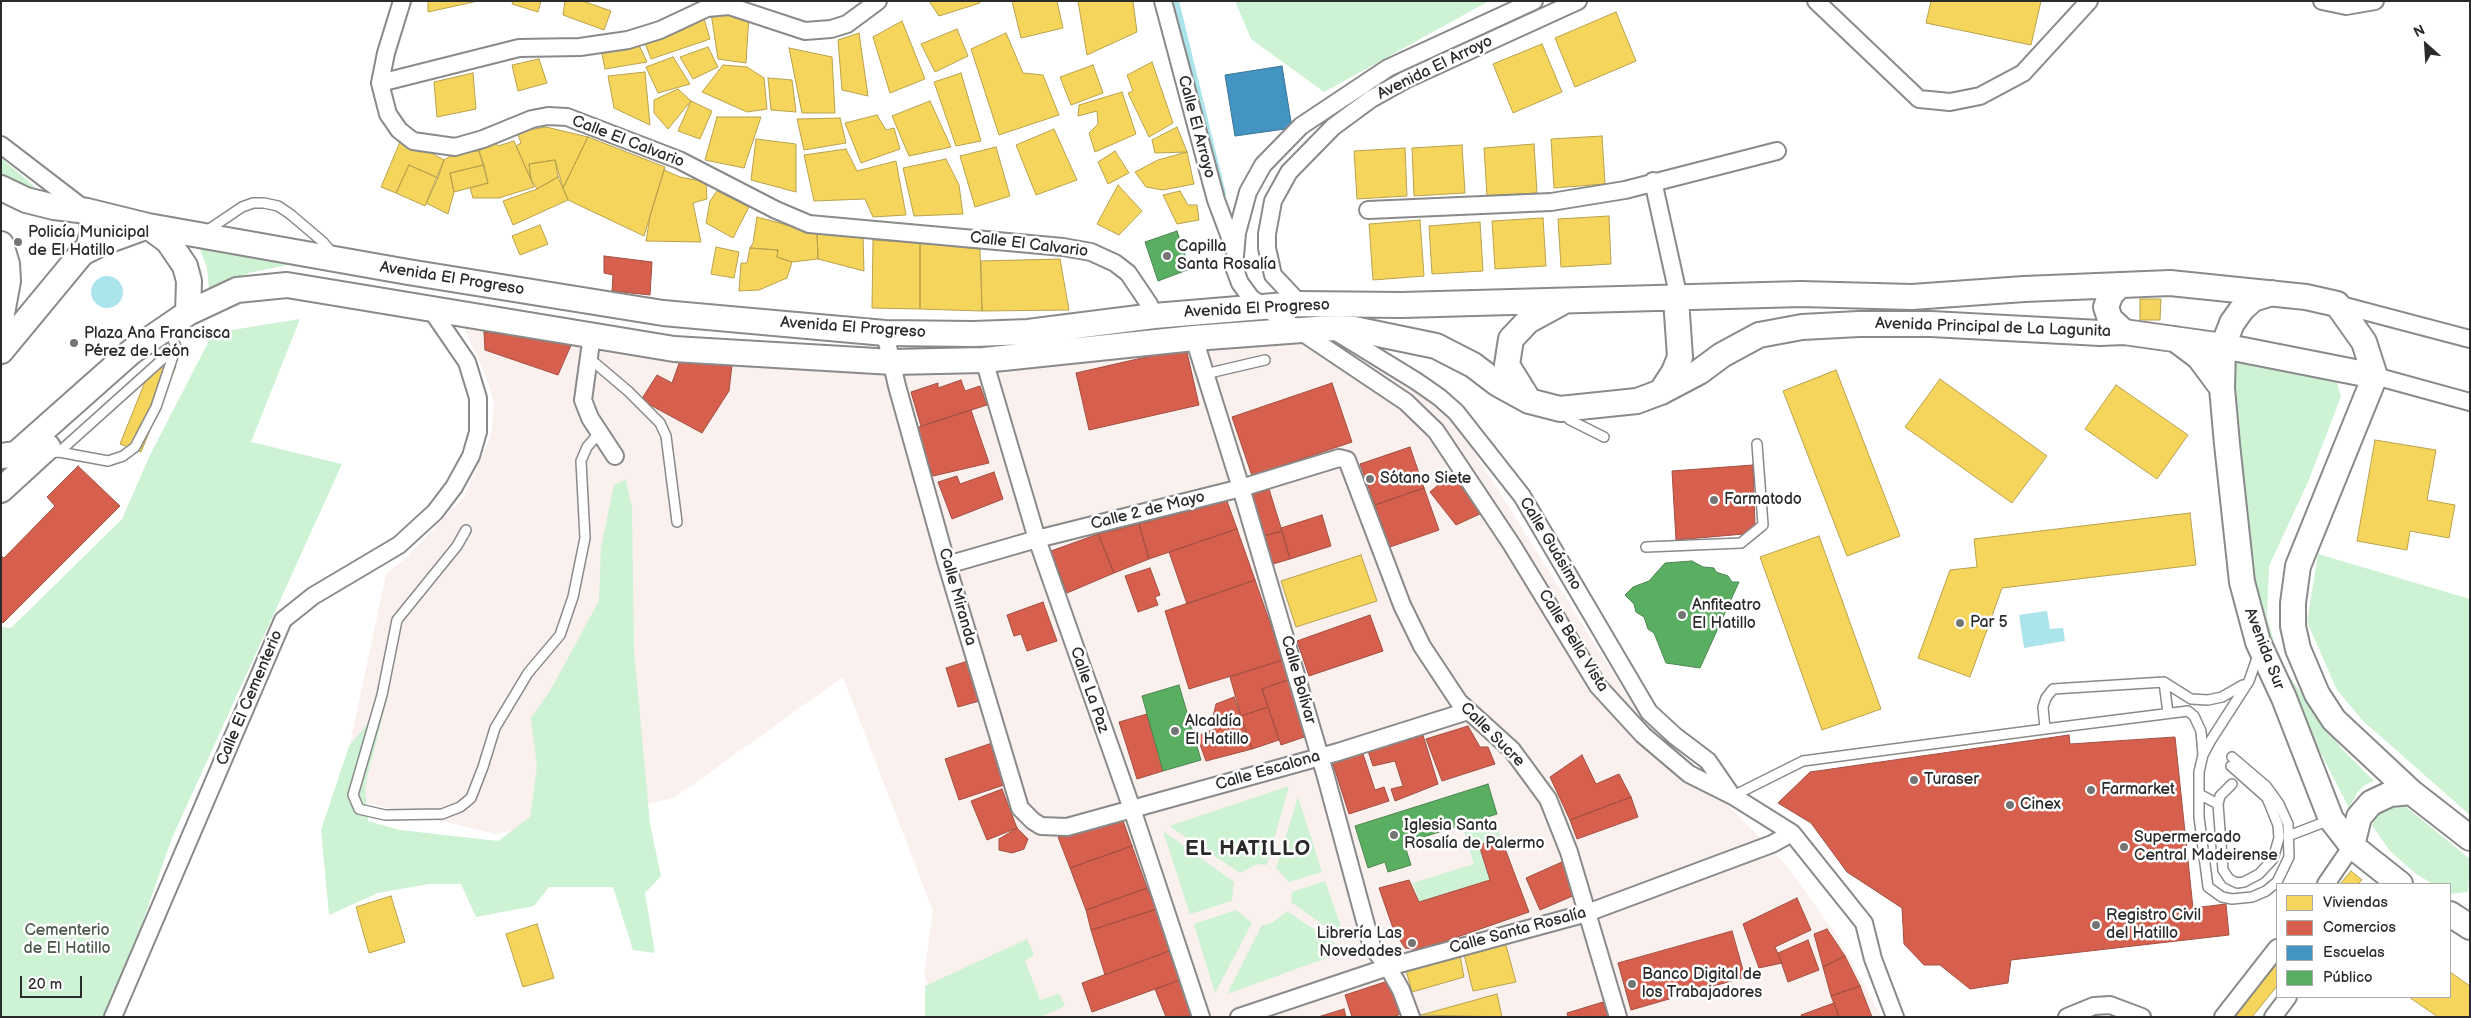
<!DOCTYPE html>
<html>
<head>
<meta charset="utf-8">
<style>
	body { margin:0 }
	#map { position:relative; width:2471px; height:1018px; overflow:hidden; background:#fff; font-family:"Balsamiq Sans",sans-serif }
	canvas { display:block }
	.frame { position:absolute; inset:0; border:2px solid #2b2b2b; pointer-events:none }
	.legend { position:absolute; left:2276px; top:883px; width:175px; height:115px; box-sizing:border-box; background:#fff; border:1px solid #aaa; margin:0; padding:6px 9px; list-style:none; font-size:15px; color:#2b2b2b }
	.legend li { display:flex; align-items:center; gap:10px; height:25px }
	.legend b { width:25px; border:1px solid #aaa }
	.north { position:absolute; left:2401px; top:20px; width:50px; height:50px; -webkit-text-stroke:4px #fff; paint-order:stroke; rotate:334deg; font-size:14px; font-weight:700; line-height:20px; text-align:center; color:#2b2b2b }
	.north::after { content:''; display:block; margin:auto; width:18px; height:22px; background:#2b2b2b; clip-path:polygon(50% 0,100% 100%,50% 72%,0 100%) }
	.scale { position:absolute; left:20px; top:976px; width:62px; height:22px; box-sizing:border-box; border:2px solid #2b2b2b; border-top:0; padding-left:6px; font-size:15px; line-height:18px; white-space:nowrap; color:#2b2b2b; -webkit-text-stroke:4px #fff; paint-order:stroke }
</style>
</head>
<body>
<div id="map">
<canvas width="2471" height="1018"></canvas>
<div class="frame"></div>
<ul class="legend">
<li><b style="height:14px;background:#f6d55c"></b>Viviendas</li>
<li><b style="height:14px;background:#d6604d"></b>Comercios</li>
<li><b style="height:14px;background:#4393c3"></b>Escuelas</li>
<li><b style="height:14px;background:#5aae61"></b>Público</li>
</ul>
<div class="north">N</div>
<div class="scale">20 m</div>
</div>
<script>
const context = document.querySelector('canvas').getContext('2d');
context.lineJoin = 'round';
function paint(path, color) { context.fillStyle = color; context.fill(path, 'evenodd'); }
const toPath = rows => new Path2D(rows.map(r => 'M' + r).join(''));
function stroke(path, color, width, dash) { context.strokeStyle = color; context.lineWidth = width; context.lineCap = dash ? 'butt' : 'round'; context.setLineDash(dash || []); context.stroke(path); }
function label(font, color, halo, rows, align = 'center') {
  context.font = font + ' "Balsamiq Sans",sans-serif'; context.lineWidth = 5; context.setLineDash([]); context.textBaseline = 'middle'; context.strokeStyle = halo; context.fillStyle = color; for (const [text, x, y, turn = 0] of rows) {
    context.save(); context.translate(x, y); context.rotate((+turn || 0) * Math.PI / 180); context.textAlign = isNaN(turn) ? turn : align; if (halo) context.strokeText(text, 0, 0); context.fillText(text, 0, 0); context.restore();
  }
}
const built = toPath([
	[457,312,585,322,845,363,1323,330,1436,403,1470,445,1635,708,1787,866,1835,933,1882,1017,939,1017,924,974,933,911,843,677,674,798,495,834,339,796,386,574,409,555,464,497,491,436,494,404,487,379]
]);
const green = toPath([
	[1235,1,1489,1,1324,92,1251,39],
	[1,158,35,187,32,192,1,177],
	[197,241,292,264,249,273,209,291,207,268],
	[300,319,251,442,342,464,172,838,119,989,105,1017,1,1017,1,627,11,628,122,519,150,455,213,333],
	[2232,355,2336,378,2341,397,2308,482,2269,566,2267,617,2281,665,2342,749,2374,781,2365,785,2357,793,2349,808,2279,672,2244,565,2231,448],
	[626,479,632,508,634,651,650,824,661,876,645,893,655,953,633,950,613,887,549,887,534,906,476,917,461,884,429,884,378,893,329,915,321,830,349,746,387,700,365,786,368,821,400,830,498,841,530,817,537,767,531,718,550,691,599,601,601,548,614,485],
	[2318,554,2470,599,2470,815,2363,721,2337,690,2307,622],
	[1289,786,1267,865,1257,864,1240,873,1169,826],
	[1298,797,1322,872,1289,882,1276,868],
	[2400,802,2470,859,2468,892,2450,894,2450,884,2433,884,2416,874,2389,850,2372,825,2379,810],
	[1496,822,1501,838,1479,845,1490,880,1419,902,1413,883,1474,864,1464,832],
	[1163,831,1234,882,1232,901,1190,914],
	[1325,881,1346,941,1291,902,1292,892],
	[1236,910,1252,923,1215,993,1194,924],
	[1287,911,1346,951,1227,994,1262,925,1272,923],
	[1027,939,1034,955,1025,961,1040,1000,1059,994,1065,1006,1040,1017,925,1017,925,986]
]);
const water = toPath([
	'91 292a16 16 0 1 1 32 0a16 16 0 1 1-32 0Z',
	[2047,611,2050,629,2063,628,2065,641,2024,648,2019,615]
]);
const homes = toPath([
	[428,1,478,1,428,12,428,1],
	[513,1,541,1,538,12,512,4,513,1],
	[565,1,583,1,611,11,604,30,563,15,565,1],
	[929,1,979,1,980,3,939,16,929,1],
	[1012,1,1057,1,1063,28,1021,38,1012,1],
	[1078,1,1133,1,1137,32,1087,55,1078,1],
	[1931,1,2041,1,2031,45,1926,23,1931,1],
	[1616,12,1636,61,1575,87,1555,38,1616,12],
	[711,13,749,15,746,63,718,59,711,13],
	[703,15,710,39,651,59,645,43,703,15],
	[902,21,925,79,890,93,873,37,902,21],
	[957,29,968,56,935,72,921,44,957,29],
	[859,33,868,96,842,90,838,40,859,33],
	[1006,33,1023,73,1043,75,1059,115,999,135,971,49,1006,33],
	[638,43,647,62,605,69,601,49,638,43],
	[1542,44,1562,92,1513,113,1493,64,1542,44],
	[708,47,718,67,693,79,680,57,708,47],
	[789,48,832,57,835,113,802,113,789,48],
	[673,57,690,84,658,93,646,67,673,57],
	[539,59,547,83,518,91,512,65,539,59],
	[1152,62,1173,123,1149,137,1128,93,1133,91,1127,75,1152,62],
	[723,65,747,67,764,78,767,109,747,112,702,92,723,65],
	[1093,65,1103,93,1071,105,1060,77,1093,65],
	[645,72,650,125,614,108,608,76,645,72],
	[473,73,476,109,437,117,434,82,473,73],
	[961,73,981,141,956,146,934,82,961,73],
	[768,78,792,80,796,112,771,110,768,78],
	[678,89,691,101,668,129,654,113,654,100,678,89],
	[1122,92,1136,134,1095,152,1089,133,1098,124,1097,111,1078,116,1079,105,1122,92],
	[691,101,712,111,700,139,678,131,691,101],
	[930,101,951,147,909,156,892,116,930,101],
	[877,115,886,130,894,128,900,149,861,163,845,123,877,115],
	[717,117,761,117,744,168,705,160,717,117],
	[840,118,846,143,804,150,797,119,840,118],
	[546,127,588,137,563,188,555,160,529,164,531,179,516,146,521,143,517,132,546,127],
	[1177,127,1187,152,1155,153,1152,140,1177,127],
	[1054,129,1077,180,1036,195,1016,145,1054,129],
	[1602,136,1605,184,1554,188,1551,139,1602,136],
	[588,137,665,167,644,236,568,200,563,188,588,137],
	[756,139,796,144,796,192,751,180,756,139],
	[514,141,534,187,499,198,473,198,470,188,488,183,479,151,495,143,498,146,514,141],
	[400,142,426,150,444,160,438,178,409,165,396,193,381,187,400,142],
	[1534,144,1537,193,1487,196,1484,148,1534,144],
	[1462,145,1465,193,1414,196,1412,148,1462,145],
	[996,147,1010,196,975,207,960,156,996,147],
	[1405,148,1407,196,1357,199,1354,151,1405,148],
	[846,149,857,171,896,161,906,215,873,217,865,199,814,201,804,155,846,149],
	[479,151,484,165,450,173,454,192,448,214,426,203,444,160,457,152,479,151],
	[1115,151,1129,173,1108,184,1098,162,1115,151],
	[1187,152,1194,184,1163,190,1146,187,1135,172,1158,160,1187,152],
	[946,159,959,185,963,214,914,216,903,168,946,159],
	[555,160,558,177,537,189,531,179,529,164,555,160],
	[409,165,438,178,425,206,396,193,409,165],
	[484,165,488,183,454,192,450,173,484,165],
	[664,170,680,177,706,182,707,199,693,203,701,242,646,241,650,216,664,170],
	[558,177,568,200,513,225,503,201,537,189,558,177],
	[1118,185,1142,211,1119,235,1097,224,1118,185],
	[717,191,749,207,733,238,706,223,710,201,717,191],
	[1180,191,1188,205,1197,205,1199,220,1177,224,1163,195,1180,191],
	[1609,216,1611,264,1561,267,1558,219,1609,216],
	[757,217,817,233,818,259,792,262,777,257,778,250,750,248,753,243,757,217],
	[1543,218,1546,266,1495,269,1492,221,1543,218],
	[1420,220,1424,276,1373,280,1369,224,1420,220],
	[1480,222,1483,271,1432,274,1429,226,1480,222],
	[540,225,548,244,520,255,512,236,540,225],
	[817,233,863,236,864,271,818,259,817,233],
	[873,240,920,243,920,309,872,308,873,240],
	[920,243,980,249,982,311,920,309,920,243],
	[716,247,739,252,734,278,711,274,716,247],
	[750,248,778,250,777,257,792,262,787,278,759,290,739,291,741,263,747,263,750,248],
	[1060,259,1069,310,982,311,981,261,1060,259],
	[2140,299,2161,299,2160,320,2140,320,2140,299],
	[155,357,176,366,141,452,120,444,155,357],
	[1836,370,1900,536,1847,556,1783,391,1836,370],
	[1940,379,2047,456,2012,503,1905,427,1940,379],
	[2116,385,2188,435,2157,479,2085,429,2116,385],
	[2375,440,2436,450,2427,500,2455,505,2449,538,2410,531,2407,550,2357,541,2375,440],
	[2190,513,2196,565,2002,588,1970,677,1918,658,1950,570,1977,567,1974,539,2190,513],
	[1819,536,1881,709,1822,730,1760,557,1819,536],
	[1361,555,1377,601,1296,627,1281,581,1361,555],
	[2351,871,2362,880,2358,884,2340,884,2351,871],
	[391,896,405,942,369,953,356,907,391,896],
	[537,924,554,978,523,987,506,934,537,924],
	[1505,942,1516,982,1473,991,1464,954,1505,942],
	[1460,956,1464,977,1412,992,1406,970,1460,956],
	[2277,963,2277,986,2252,1017,2234,1017,2277,963],
	[2450,972,2470,986,2470,1017,2438,1017,2409,997,2450,997,2450,972],
	[1497,994,1502,1017,1421,1015,1497,994]
]);
const shops = toPath([
	[604,256,652,262,650,295,612,291,613,275,604,273,604,256],
	[484,332,572,343,558,375,485,350,484,332],
	[1186,348,1199,405,1089,430,1076,373,1186,348],
	[681,358,732,365,729,391,702,433,641,400,657,375,672,383,681,358],
	[961,380,965,391,980,386,987,405,921,426,911,392,938,383,938,388,961,380],
	[1332,383,1352,442,1252,476,1232,417,1332,383],
	[971,410,989,463,933,476,916,428,971,410],
	[1410,447,1424,488,1375,505,1360,464,1410,447],
	[1753,465,1755,525,1744,534,1676,540,1672,471,1753,465],
	[78,466,120,506,3,623,1,621,1,556,4,558,55,506,47,497,78,466],
	[994,472,1003,499,952,519,938,482,957,476,960,484,994,472],
	[1453,472,1482,513,1456,525,1430,492,1453,472],
	[1424,488,1439,530,1390,547,1375,505,1424,488],
	[1269,489,1282,531,1264,536,1251,495,1269,489],
	[1227,501,1237,529,1149,559,1139,524,1227,501],
	[1322,515,1331,546,1290,559,1281,528,1322,515],
	[1139,524,1149,559,1114,573,1098,534,1139,524],
	[1237,529,1255,580,1187,604,1169,552,1237,529],
	[1282,531,1290,559,1273,564,1264,536,1282,531],
	[1098,534,1114,573,1067,593,1051,551,1098,534],
	[1150,568,1160,595,1155,597,1158,605,1138,612,1125,576,1150,568],
	[1255,580,1283,660,1189,689,1165,611,1255,580],
	[1043,602,1057,641,1027,651,1021,634,1014,636,1007,615,1043,602],
	[1370,615,1383,651,1309,676,1297,641,1370,615],
	[971,660,983,700,958,707,946,668,971,660],
	[1283,660,1288,680,1262,689,1268,707,1241,716,1230,677,1283,660],
	[1288,680,1307,736,1281,745,1262,689,1288,680],
	[1234,697,1252,749,1206,761,1197,736,1217,728,1213,717,1216,704,1234,697],
	[1268,707,1279,740,1252,749,1241,716,1268,707],
	[1147,714,1163,771,1137,779,1119,722,1147,714],
	[1468,726,1480,747,1488,747,1495,764,1442,781,1426,739,1468,726],
	[1423,735,1438,784,1395,801,1391,789,1403,786,1395,761,1373,766,1367,748,1423,735],
	[2069,735,2070,744,2175,737,2193,908,2226,904,2229,935,2011,960,2008,983,1970,989,1940,965,1924,965,1904,944,1902,908,1847,872,1811,823,1778,803,1810,772,2069,735],
	[995,742,1010,783,959,800,945,759,995,742],
	[1362,751,1375,790,1384,787,1389,801,1349,814,1332,761,1362,751],
	[1582,755,1596,784,1619,774,1631,797,1570,820,1550,777,1582,755],
	[1002,789,1017,828,987,840,971,801,1002,789],
	[1631,797,1638,817,1577,839,1570,820,1631,797],
	[1121,815,1132,846,1070,868,1058,837,1121,815],
	[1017,828,1028,839,1024,849,1012,853,999,850,999,839,1017,828],
	[1501,838,1529,912,1420,950,1405,948,1394,931,1379,888,1409,880,1419,902,1490,880,1479,845,1501,838],
	[1132,846,1147,888,1086,910,1070,868,1132,846],
	[1562,862,1575,895,1540,910,1526,878,1562,862],
	[1147,888,1157,909,1091,930,1086,910,1147,888],
	[1797,898,1811,930,1775,947,1782,963,1759,968,1743,924,1797,898],
	[1157,909,1169,951,1105,975,1091,930,1157,909],
	[1827,929,1845,956,1823,967,1814,934,1827,929],
	[1732,931,1745,977,1631,1010,1618,963,1732,931],
	[1808,940,1819,970,1788,982,1778,953,1808,940],
	[1169,951,1180,980,1092,1012,1082,983,1169,951],
	[1845,956,1860,986,1831,996,1823,967,1845,956],
	[1180,980,1194,1016,1166,1017,1155,989,1180,980],
	[1391,980,1401,1014,1393,1017,1352,1017,1345,995,1391,980],
	[1860,986,1872,1017,1839,1017,1831,996,1860,986],
	[1603,1002,1608,1017,1568,1017,1567,1013,1603,1002],
	[1834,1003,1839,1017,1802,1017,1801,1015,1834,1003],
	[1344,1009,1346,1017,1318,1017,1344,1009]
]);
const schools = toPath([
	[1282,66,1292,128,1235,136,1225,75,1282,66]
]);
const public = toPath([
	[1177,231,1190,269,1158,281,1145,242,1177,231],
	[1692,561,1703,567,1714,568,1716,572,1728,576,1732,582,1739,582,1700,668,1666,663,1654,633,1648,629,1644,617,1636,612,1634,604,1625,595,1633,587,1649,581,1665,563,1692,561],
	[1179,685,1201,760,1163,771,1142,696,1179,685],
	[1488,784,1497,814,1404,843,1411,865,1388,872,1385,862,1368,868,1355,826,1488,784]
]);
const stream = toPath([
	[1176,1,1223,194]
]);
const lane = toPath([
	[205,232,242,207,253,203,264,203,278,206,290,214,323,242,333,254],
	[589,358,628,391,660,423,666,436,677,522],
	[1205,374,1265,360],
	[1562,411,1570,420,1604,437],
	[59,452,176,347],
	[48,453,59,452,108,461,123,456,135,447,156,407,176,347,170,332],
	[466,530,457,546,397,620,382,695,353,795,359,809,385,815,442,814,460,807,471,798,483,767,495,728,528,673,560,635,573,597,585,538,581,461,587,447,600,432],
	[1646,547,1741,543,1763,525,1757,444],
	[2164,682,2168,713],
	[2203,755,2201,731,2194,716,2188,711,2045,729,2043,707,2046,698,2053,689,2164,682,2191,699,2208,700,2222,697,2243,685],
	[2232,757,2266,786,2279,804,2288,824,2289,857,2277,882,2266,891,2252,897,2232,899,2222,897,2208,887,2199,817,2199,772,2203,755,2211,740,2249,681,2258,655],
	[2231,766,2267,798,2278,825,2279,838,2273,859,2259,874,2244,882,2237,883,2229,879,2223,870,2218,804,2220,796,2232,784],
	[2199,794,2218,804],
	[1733,796,1803,761,2045,729],
	[2288,836,2330,820]
]);
const street = toPath([
	[402,1,386,53,380,83,388,114,399,130,413,141,455,147,483,139,532,119,548,116,567,117,679,160,776,210,809,224,1063,247,1091,252,1115,263,1128,273,1149,304,1154,316],
	[1163,1,1216,200,1234,248],
	[1534,1,1388,68,1301,126,1263,165,1248,192,1237,233,1234,267,1240,283,1251,298,1406,402,1436,431,1512,545,1598,686,1643,735,1689,774,1733,796,1792,833,1864,923,1873,959,1895,1017],
	[1816,1,1919,99,1950,102,1980,96,2023,73,2089,1],
	[2322,1,2346,6,2375,1],
	[380,83,519,48,580,47,628,40,660,30,707,8,729,6,805,31,831,29,847,24,878,1],
	[1,145,87,211,89,232,82,253],
	[1653,181,1676,285,1676,299],
	[1368,210,1551,202,1625,190,1777,151],
	[2337,304,2470,339],
	[1304,308,1273,275,1267,248,1267,234,1273,201,1289,172,1333,127,1371,99,1405,80,1578,1],
	[1333,330,1416,381,1439,397,1456,412,1522,496,1649,712,1675,736,1708,761,1730,793],
	[885,333,897,386,947,565,1020,808,1033,821,1041,826,1067,827,1338,752,1468,711],
	[592,335,583,400,590,418,615,456],
	[1194,338,1241,488,1326,777,1372,947,1388,967,1401,990,1411,1017],
	[984,360,1037,539,1132,809,1201,1017],
	[2375,376,2470,402],
	[947,565,1037,539,1241,488,1339,458,1347,460,1402,605,1422,646,1459,702,1512,750,1548,799,1569,852,1618,1017],
	[2326,884,2352,846],
	[113,1017,283,620,313,596,399,545,435,512,454,487,471,456,478,432,478,398,467,362,432,311],
	[1239,1017,1388,967,1587,913,1772,844,1792,833],
	[2067,1017,2094,1006,2110,1005,2142,1017],
	[2223,1017,2277,948],
	[2273,1017,2288,997]
]);
const secondary = toPath([
	[1,188,26,200,54,207,87,211,148,226,408,272,663,313,885,333,974,334,1028,332,1154,316,1298,304,1402,305,1801,294,1912,297,2024,289,2170,283,2306,297,2337,304,2364,342,2375,376],
	[149,227,168,241,185,266,189,281,188,313],
	[1,244,7,264,8,281,1,319],
	[2120,285,2111,294,2106,307,2110,319,2124,332],
	[2272,293,2253,299,2242,309,2232,323,2223,346,2222,388,2227,444,2242,582,2258,642,2284,698,2331,819,2352,846,2400,884],
	[2175,339,2199,357,2222,388],
	[1,351,82,253,104,242,148,226],
	[2375,376,2298,566,2293,603,2293,626,2298,649,2317,694,2334,720,2411,792,2470,838],
	[1661,392,1674,372,1680,357,1676,299],
	[1528,399,1507,365,1511,339,1528,321,1561,303],
	[1,456,16,454,131,352,188,313,237,290,287,285,674,349,893,362,984,360,1194,338,1329,328,1354,329,1436,346,1473,365,1498,384,1529,401,1560,409,1637,401,1661,392,1699,372,1722,355,1759,335,1802,327,1859,324,1931,324,2100,333,2124,332,2223,346,2375,376],
	[1,490,48,447],
	[2352,846,2359,817,2371,803,2390,794,2411,792],
	[2450,914,2470,927]
]);
const markers = [
	[18,242,5,"#757575"],
	[1167,256,5,"#757575"],
	[74,343,5,"#757575"],
	[1370,479,5,"#757575"],
	[1714,500,5,"#757575"],
	[1682,615,5,"#757575"],
	[1960,623,5,"#757575"],
	[1175,731,5,"#757575"],
	[1914,780,5,"#757575"],
	[2091,790,5,"#757575"],
	[2010,805,5,"#757575"],
	[1394,835,5,"#757575"],
	[2124,847,5,"#757575"],
	[2096,925,5,"#757575"],
	[1412,943,5,"#757575"],
	[1632,984,5,"#757575"]
];
const streetNames = [
	["Avenida El Arroyo",1435,68,-26],
	["Calle El Arroyo",1196,127,75],
	["Calle El Calvario",628,142,21],
	["Calle El Calvario",1029,245,7],
	["Avenida El Progreso",452,279,9],
	["Avenida El Progreso",1257,309,-3],
	["Avenida El Progreso",853,328,4],
	["Avenida Principal de La Lagunita",1993,328,2],
	["Calle 2 de Mayo",1148,511,-14],
	["Calle Guásimo",1550,544,59],
	["Calle Miranda",957,597,74],
	["Calle Bella Vista",1573,641,58],
	["Avenida Sur",2264,649,69],
	["Calle Bolívar",1298,680,74],
	["Calle La Paz",1089,690,71],
	["Calle El Cementerio",250,698,-67],
	["Calle Sucre",1492,735,45],
	["Calle Escalona",1268,771,-16],
	["Calle Santa Rosalía",1518,931,-15]
];
const poiNames = [
	["Policía Municipal",28,233],
	["de El Hatillo",28,251],
	["Capilla",1177,247],
	["Santa Rosalía",1177,265],
	["Plaza Ana Francisca",84,334],
	["Pérez de León",84,352],
	["Sótano Siete",1380,479],
	["Farmatodo",1724,500],
	["Anfiteatro",1692,606],
	["El Hatillo",1692,624],
	["Par 5",1970,623],
	["Alcaldía",1185,722],
	["El Hatillo",1185,740],
	["Turaser",1924,780],
	["Farmarket",2101,790],
	["Cinex",2020,805],
	["Iglesia Santa",1404,826],
	["Rosalía de Palermo",1404,844],
	["Supermercado",2134,838],
	["Central Madeirense",2134,856],
	["Registro Civil",2106,916],
	["del Hatillo",2106,934],
	["Librería Las",1402,934,"right"],
	["Novedades",1402,952,"right"],
	["Banco Digital de",1642,975],
	["los Trabajadores",1642,993]
];
const parkNames = [
	["Cementerio",67,931],
	["de El Hatillo",67,949]
];
const districtNames = [
	["EL HATILLO",1248,850]
];
paint(built, '#faf0ee');
paint(green, '#cef2d4');
paint(water, '#ace4eb');
paint(homes, '#f6d55c');
stroke(homes, '#b9a24d', 1);
paint(shops, '#d6604d');
stroke(shops, '#a35043', 1);
paint(schools, '#4393c3');
stroke(schools, '#3c7495', 1);
paint(public, '#5aae61');
stroke(public, '#4c8751', 1);
stroke(stream, '#ace4eb', 6);
stroke(lane, '#8a8a8a', 12);
stroke(street, '#8a8a8a', 20);
stroke(secondary, '#8a8a8a', 28);
stroke(lane, '#fff', 9);
stroke(street, '#fff', 16);
stroke(secondary, '#fff', 24);
for (const [x, y, r, color] of markers) { const dot = new Path2D(); dot.arc(x, y, r, 0, 2 * Math.PI); context.fillStyle = color; context.fill(dot); stroke(dot, '#fff', 2); }
label('16px', '#2b2b2b', '#fff', streetNames);
label('16px', '#2b2b2b', '#fff', poiNames, 'left');
label('16px', '#4a5a4c', '#fff', parkNames);
context.letterSpacing = '1px';
label('bold 21px', '#2b2b2b', '#fff', districtNames);
context.letterSpacing = '0px';
</script>
</body>
</html>
